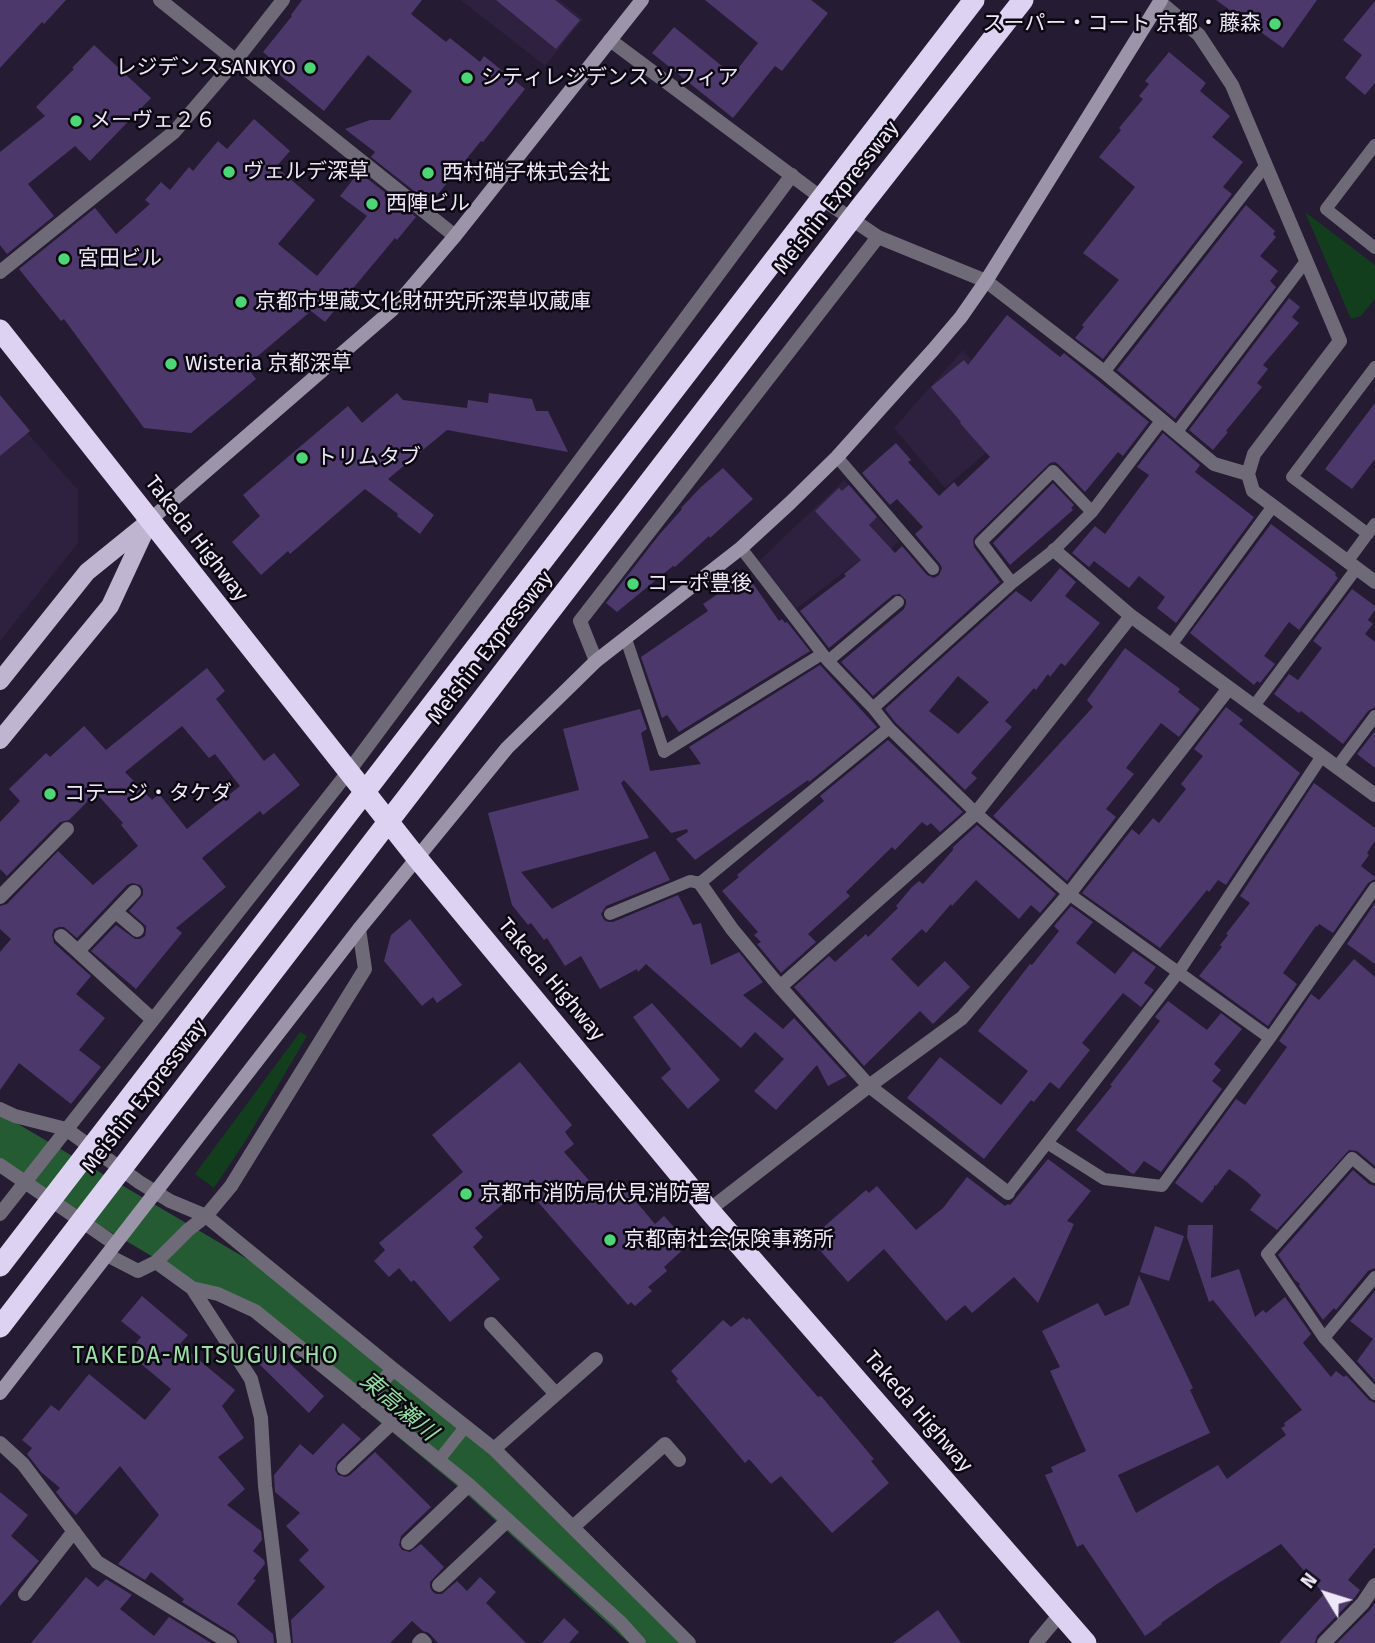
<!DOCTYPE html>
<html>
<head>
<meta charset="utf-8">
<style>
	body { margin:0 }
	#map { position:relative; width:1375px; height:1643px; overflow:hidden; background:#251b33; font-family:"Fira Sans",sans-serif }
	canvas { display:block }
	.north { position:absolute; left:1291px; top:1559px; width:70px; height:70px; -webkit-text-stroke:5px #0c0812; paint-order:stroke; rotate:308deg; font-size:19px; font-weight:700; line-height:28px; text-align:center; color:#ede7f8 }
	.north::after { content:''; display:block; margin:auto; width:24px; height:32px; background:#ede7f8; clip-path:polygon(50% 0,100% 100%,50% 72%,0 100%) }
</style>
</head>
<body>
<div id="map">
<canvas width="1375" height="1643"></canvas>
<div class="north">N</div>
</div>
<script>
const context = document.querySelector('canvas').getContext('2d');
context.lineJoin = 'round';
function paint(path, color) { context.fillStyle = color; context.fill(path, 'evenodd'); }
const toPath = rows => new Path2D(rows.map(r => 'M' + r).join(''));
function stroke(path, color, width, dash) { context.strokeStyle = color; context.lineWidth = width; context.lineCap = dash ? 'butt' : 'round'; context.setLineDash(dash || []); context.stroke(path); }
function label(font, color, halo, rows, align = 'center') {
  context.font = font + ' "Fira Sans","Noto Sans JP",sans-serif'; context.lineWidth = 5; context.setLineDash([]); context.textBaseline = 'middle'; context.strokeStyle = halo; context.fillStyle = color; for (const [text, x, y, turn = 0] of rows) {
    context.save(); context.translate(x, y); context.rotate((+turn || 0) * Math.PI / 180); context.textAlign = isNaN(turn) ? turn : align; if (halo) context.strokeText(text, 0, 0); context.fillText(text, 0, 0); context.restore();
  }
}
const built = toPath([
	[461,0,559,0,583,19,545,66],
	[963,350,1023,421,945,488,894,428],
	[0,402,78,490,78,543,0,641],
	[844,480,899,541,877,561,860,560,796,609,759,561]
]);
const green = toPath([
	[1305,212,1375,265,1375,299,1361,316,1351,319],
	[300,1032,307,1036,246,1140,214,1188,195,1174]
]);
const river = toPath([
	[0,1140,263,1295,481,1476,663,1643]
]);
const building = toPath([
	[0,0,66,0,44,24,42,22,0,68],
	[302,0,422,0,411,14,446,42,450,38,480,62,484,56,525,89,483,142,481,141,434,199,432,198,428,202,371,157,375,152,345,129,370,120,390,120,412,91,368,55,324,111,265,63,270,58,263,52,292,16,291,15],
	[496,0,555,0,580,20,556,49],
	[705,0,811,0,828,13,782,71,775,66,733,118,652,53,674,27,733,75,758,43],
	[1216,0,1317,0,1283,48],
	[1375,1,1375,83,1365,95,1345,78,1362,55,1343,40],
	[94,45,151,98,90,161,75,146,28,184,54,216,7,254,0,245,0,152,45,116,36,107,74,69,72,68],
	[1169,52,1206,83,1200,91,1230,116,1212,137,1243,162,1223,187,1232,194,1103,359,1075,338,1084,327,1082,325,1119,280,1083,253,1135,187,1099,157,1121,130,1119,128,1143,99,1139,96,1149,84,1145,81],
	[254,119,290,151,276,167,315,200,278,244,317,276,367,216,340,196,359,172,416,217,397,240,395,238,325,322,311,311,246,366,256,379,191,433,144,428,64,319,61,321,19,269,95,208,116,234,150,204,145,200,161,182,170,190,189,167,193,171,218,141,227,149],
	[1246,205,1275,231,1273,234,1276,237,1260,256,1278,271,1270,281,1276,287,1175,419,1117,370],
	[1289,298,1300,307,1292,317,1299,323,1263,365,1268,369,1257,383,1262,387,1226,431,1228,432,1213,450,1189,430],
	[1007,315,1060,357,1064,353,1149,422,1123,456,1118,452,1085,492,1059,465,1055,462,1050,463,975,536,973,540,974,547,1000,582,873,696,841,662,904,609,906,604,906,600,900,594,893,595,829,648,800,611,846,576,844,574,861,560,815,511,839,488,842,491,849,485,877,517,869,525,895,553,902,546,927,575,934,578,939,575,942,568,940,564,915,534,923,527,897,499,890,505,862,473,896,443,911,460,908,462,939,496,954,482,958,487,990,457,960,423,961,422,931,387,964,360,968,365],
	[397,393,403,400,467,408,468,400,488,403,489,393,532,399,536,411,548,411,568,452,447,430,388,479,434,515,420,534,397,516,398,514,365,489,290,554,288,551,261,575,232,542,260,516,243,495,348,406,362,423],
	[0,395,30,431,0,456],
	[1375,403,1375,459,1352,489,1325,469],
	[1163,433,1200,465,1195,472,1254,517,1176,623,1157,608,1165,597,1139,576,1129,588,1094,561,1089,567,1072,553,1095,526,1105,534,1149,475,1137,467],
	[723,468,753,499,710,538,709,536,675,567,673,566,617,612,606,603,659,535,682,509,681,508,701,487],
	[1053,483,1074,505,1071,508,1073,510,1010,565,993,543],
	[1271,524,1336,573,1335,575,1338,578,1299,630,1289,622,1264,656,1275,664,1260,683,1257,681,1254,685,1190,633],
	[1060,568,1076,582,1065,596,1100,623,1065,666,1061,663,1050,677,1048,674,1036,690,1034,688,1005,721,1012,727,971,773,977,778,965,790,895,722,885,709,1016,591,1031,602],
	[958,676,989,702,958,734,929,711],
	[745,572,779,621,782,619,785,623,787,622,810,651,679,732,667,715,662,718,641,657,708,611,703,604,730,586,728,584],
	[1352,589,1375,606,1375,610,1368,620,1373,624,1365,634,1375,642,1375,707,1368,711,1343,744,1301,711,1299,713,1274,694,1289,674,1298,680,1322,648,1313,641],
	[1125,648,1180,689,1178,692,1200,709,1179,737,1161,723,1126,768,1134,774,1106,809,1116,817,1067,881,993,816,1093,707,1087,700],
	[820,665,877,727,809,782,808,780,695,860,676,839,688,832,687,829,671,833,624,780,621,783,649,838,521,872,552,909,655,851,670,880,606,906,601,914,604,920,608,922,613,922,678,895,693,925,701,923,711,965,739,952,763,982,743,995,783,1029,794,1018,847,1076,828,1086,817,1065,776,1110,754,1091,784,1059,755,1032,741,1048,646,964,638,972,637,969,600,989,581,956,565,966,547,938,544,940,531,923,528,925,512,905,488,813,579,790,563,729,640,709,647,729,641,733,650,771,701,764,689,747],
	[207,668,225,691,216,699,264,761,274,753,300,785,263,815,260,811,202,858,226,887,176,928,182,933,136,989,91,951,116,925,135,939,140,939,145,936,146,931,146,926,129,911,143,895,143,889,140,885,132,883,127,885,77,938,64,927,59,927,54,929,52,935,54,943,91,976,76,994,105,1018,79,1050,101,1067,71,1104,19,1063,0,1090,0,952,11,939,0,929,0,906,7,904,58,851,93,885,138,846,121,825,123,823,96,793,69,820,60,822,7,876,0,869,0,822,20,801,9,789,46,753,50,757,84,726,106,750],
	[182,726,209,758,215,754,240,786,187,829,159,794,152,800,125,772],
	[1226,707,1243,720,1239,724,1300,773,1226,885,1218,880,1209,892,1207,890,1160,948,1082,893,1132,829,1139,835,1153,818,1159,823,1186,789,1181,784,1203,756,1194,749],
	[1375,731,1375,768,1357,754],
	[888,740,963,812,940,832,931,823,927,826,922,822,895,850,892,847,846,892,850,896,808,934,816,942,781,973,757,944,761,942,754,935,758,932,722,891,739,877,737,875,824,801,820,796],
	[1314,783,1375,828,1375,841,1367,853,1369,855,1361,866,1375,877,1375,879,1368,883,1333,933,1319,924,1317,927,1316,926,1283,973,1297,984,1268,1026,1199,976,1222,947,1220,945,1228,935,1226,934,1250,903,1240,896],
	[977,825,1056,894,1040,913,1031,905,1019,919,976,880,952,906,951,904,926,933,922,929,891,959,918,987,945,961,970,987,933,1024,920,1011,864,1066,794,987,829,956,835,962,866,934,868,937,898,908,896,906,912,887,919,881,923,884,953,850,953,847],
	[1375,903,1375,964,1347,944],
	[1071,906,1093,922,1076,943,1115,974,1133,951,1156,967,1144,983,1154,990,1141,1007,1123,993,1082,1043,1090,1050,1059,1089,1050,1082,1034,1102,1031,1100,984,1159,907,1098,940,1057,1001,1105,1028,1071,978,1031,1030,964,1032,965,1059,931,1054,926],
	[410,919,462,985,437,1003,433,997,422,1006,384,961,391,935],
	[1354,959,1375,977,1375,1166,1357,1151,1349,1150,1277,1230,1250,1210,1261,1195,1247,1182,1229,1169,1216,1186,1214,1185,1214,1188,1202,1203,1175,1183,1236,1099,1245,1105,1287,1047,1279,1041,1311,994,1319,1000],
	[1168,1001,1207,1030,1221,1013,1242,1029,1214,1064,1221,1070,1212,1081,1222,1089,1161,1172,1144,1161,1134,1174,1131,1173,1076,1130,1112,1086,1110,1085,1160,1021,1155,1017],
	[652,1003,720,1080,688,1109,661,1078,671,1069,633,1017],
	[520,1062,572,1125,565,1132,574,1144,564,1152,600,1193,617,1179,655,1224,664,1216,689,1244,664,1267,667,1271,648,1287,652,1291,635,1306,631,1302,628,1305,524,1186,475,1228,483,1237,473,1247,500,1279,450,1322,414,1280,411,1282,399,1268,389,1277,374,1261,385,1250,379,1243,463,1172,432,1135],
	[1048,1159,1091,1191,1067,1221,1074,1224,1038,1303,1014,1277,972,1313,965,1305,946,1321,884,1249,848,1282,810,1239,866,1190,869,1193,877,1186,916,1230,943,1208,967,1177,1005,1206,1008,1204,1010,1205],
	[1353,1170,1369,1184,1375,1186,1375,1268,1368,1271,1336,1310,1334,1308,1323,1320,1299,1286,1300,1284,1295,1280,1278,1255],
	[1188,1225,1213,1225,1211,1278,1239,1269,1255,1317,1263,1310,1266,1313,1285,1297,1311,1334,1303,1343,1331,1377,1336,1371,1344,1377,1346,1375,1369,1400,1375,1403,1375,1547,1348,1580,1360,1590,1355,1597,1317,1636,1315,1643,1279,1643,1324,1594,1281,1544,1217,1584,1161,1623,1162,1624,1145,1636,1083,1544,1077,1547,1045,1475,1053,1472,1051,1467,1086,1451,1050,1371,1060,1367,1042,1331,1098,1303,1105,1316,1129,1305,1139,1275,1193,1388,1190,1390,1210,1433,1118,1475,1136,1513,1218,1465,1227,1479,1286,1435,1281,1428,1285,1426,1284,1423,1302,1410,1213,1300,1209,1302,1187,1237],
	[1155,1226,1184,1236,1169,1281,1140,1272],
	[1375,1291,1375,1381,1357,1361,1373,1339,1350,1321],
	[142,1296,188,1335,180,1344,235,1390,222,1406,244,1438,218,1457,245,1489,227,1505,261,1531,262,1540,253,1551,264,1560,265,1564,253,1579,256,1580,237,1604,273,1634,274,1643,240,1643,235,1635,182,1602,184,1599,151,1572,145,1580,118,1564,159,1515,120,1466,76,1515,68,1507,56,1492,60,1488,41,1472,27,1454,32,1448,22,1440,51,1405,59,1411,89,1374,145,1420,171,1389,128,1353,141,1337,121,1321],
	[743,1317,747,1320,749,1318,818,1397,821,1396,874,1459,871,1461,889,1483,832,1533,781,1476,771,1484,749,1459,745,1463,676,1381,678,1379,671,1371,723,1320,731,1327],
	[268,1343,324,1396,309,1413,253,1358],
	[343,1423,361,1439,337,1462,335,1470,338,1475,346,1477,350,1475,375,1452,431,1507,401,1536,399,1545,402,1550,410,1552,421,1544,444,1567,430,1582,430,1587,432,1591,436,1594,442,1594,457,1581,467,1591,480,1577,496,1592,486,1603,526,1643,438,1643,429,1633,423,1631,412,1621,390,1643,293,1643,291,1620,325,1587,299,1560,309,1550,286,1526,300,1513,275,1492,274,1475,300,1444,313,1455],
	[0,1492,28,1515,11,1536,39,1561,0,1606],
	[86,1577,98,1587,106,1579,132,1595,120,1609,154,1636,169,1617,211,1643,31,1643],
	[1375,1603,1375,1643,1337,1643,1370,1610],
	[938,1610,961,1643,893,1643],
	[564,1618,579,1632,569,1643,542,1643]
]);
const lane = toPath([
	[1375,145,1326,209,1375,248],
	[1104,372,1266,165],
	[1176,433,1306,261],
	[837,457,933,569],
	[1368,534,1292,477,1375,367],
	[741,548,828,661,873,708,889,728,976,813,1069,894,1270,1038],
	[1347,562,1375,524],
	[1012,583,981,542,1053,471,1092,512],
	[626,639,664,752,822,654],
	[1171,645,1273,506],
	[828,661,898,602],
	[1254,706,1356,569],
	[873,708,1012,583,1054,550,1092,512,1161,421],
	[1337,767,1375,716],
	[610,914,690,881,700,883,889,728],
	[1047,1143,1178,973,1322,756],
	[1375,1177,1352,1158,1267,1254,1324,1338,1375,1394],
	[1008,1193,1047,1143,1104,1179,1162,1186,1270,1038,1375,888],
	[1324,1338,1375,1277],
	[438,1461,466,1426]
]);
const street = toPath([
	[160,0,455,236],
	[1160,2,1199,35,1232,85,1340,341,1254,454,1248,474,1253,491,1375,582],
	[610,40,831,205,878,237,986,281,1104,372,1214,464,1248,474],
	[0,272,174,132,236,60,283,0],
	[1054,550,1131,616,1375,795],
	[596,661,580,621,878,237],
	[700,883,732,929,780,987,869,1086,1008,1193],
	[0,897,67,829],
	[116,912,137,930],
	[61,936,152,1019],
	[78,951,134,892],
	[780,987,976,813,1131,616],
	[0,1109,15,1116,66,1129,139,1182,170,1201,206,1216,393,1369,494,1449,689,1643],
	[0,1165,115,1244],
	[709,1210,869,1086,962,1018,1069,894,1229,688],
	[0,1214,349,771,792,175],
	[107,1255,138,1271,156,1262,188,1230,206,1216,231,1186,365,969,359,929],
	[156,1262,192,1288,218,1294,255,1311,469,1485,621,1623,639,1643],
	[192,1288,251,1379,261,1418,265,1486,284,1643],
	[491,1324,556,1394],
	[366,1402,393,1369],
	[0,1443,23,1464,97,1562,230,1643],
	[494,1449,596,1359],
	[344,1468,392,1423],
	[573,1527,665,1444,679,1460],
	[408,1543,469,1485],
	[439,1585,508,1520],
	[25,1594,74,1531],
	[419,1643,422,1640,425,1643],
	[1036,1643,1061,1613],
	[1324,1643,1363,1603,1375,1585]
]);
const secondary = toPath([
	[150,520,392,310,455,236,642,0],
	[0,1393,359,929,507,748,596,661,741,548,790,503,837,457,933,350,961,317,986,281,1161,0]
]);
const primary = toPath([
	[0,681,87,572,145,525],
	[0,740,110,606,150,520]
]);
const highway = toPath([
	[0,330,417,858,709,1210,1086,1643],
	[0,1266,974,0],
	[0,1327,859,209,1023,0]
]);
const markers = [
	[1275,24,7,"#4dd676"],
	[310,68,7,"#4dd676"],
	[467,78,7,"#4dd676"],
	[76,121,7,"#4dd676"],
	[229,172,7,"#4dd676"],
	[428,173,7,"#4dd676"],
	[372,204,7,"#4dd676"],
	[64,259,7,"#4dd676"],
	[241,302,7,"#4dd676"],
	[171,364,7,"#4dd676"],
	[302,458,7,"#4dd676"],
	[633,584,7,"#4dd676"],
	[50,794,7,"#4dd676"],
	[466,1194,7,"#4dd676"],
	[610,1240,7,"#4dd676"]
];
const poiNames = [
	["スーパー・コート 京都・藤森",1261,24,"right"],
	["レジデンスSANKYO",296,68,"right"],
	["シティレジデンス ソフィア",481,78],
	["メーヴェ２６",90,121],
	["ヴェルデ深草",243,172],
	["西村硝子株式会社",442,173],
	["西陣ビル",386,204],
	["宮田ビル",78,259],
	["京都市埋蔵文化財研究所深草収蔵庫",255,302],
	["Wisteria 京都深草",185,364],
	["トリムタブ",316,458],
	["コーポ豊後",647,584],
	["コテージ・タケダ",64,794],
	["京都市消防局伏見消防署",480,1194],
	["京都南社会保険事務所",624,1240]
];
const streetNames = [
	["Meishin Expressway",837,198,-52],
	["Takeda Highway",196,539,52],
	["Meishin Expressway",491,648,-52],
	["Takeda Highway",551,980,50],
	["Meishin Expressway",145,1097,-52],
	["Takeda Highway",918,1412,49]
];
const neighbourhoodNames = [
	["TAKEDA-MITSUGUICHO",206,1357]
];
const waterNames = [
	["東高瀬川",398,1407,40]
];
paint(built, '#2e213f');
paint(green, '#123e1e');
stroke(river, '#255b33', 46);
paint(building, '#4d386b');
stroke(lane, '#6f6a77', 12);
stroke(street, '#6f6a77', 14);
stroke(secondary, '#9c94a9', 14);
stroke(primary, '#bfb5d0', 18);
stroke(highway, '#ded2f3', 21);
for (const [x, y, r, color] of markers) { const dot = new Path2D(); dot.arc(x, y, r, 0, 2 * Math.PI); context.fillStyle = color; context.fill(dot); stroke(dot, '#0c0812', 2.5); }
label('21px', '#ede7f8', '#0c0812', poiNames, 'left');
label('21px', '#ede7f8', '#0c0812', streetNames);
context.letterSpacing = '2px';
label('23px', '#9bdea8', '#0c0812', neighbourhoodNames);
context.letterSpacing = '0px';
label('italic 23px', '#90dfa0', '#0c0812', waterNames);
</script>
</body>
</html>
